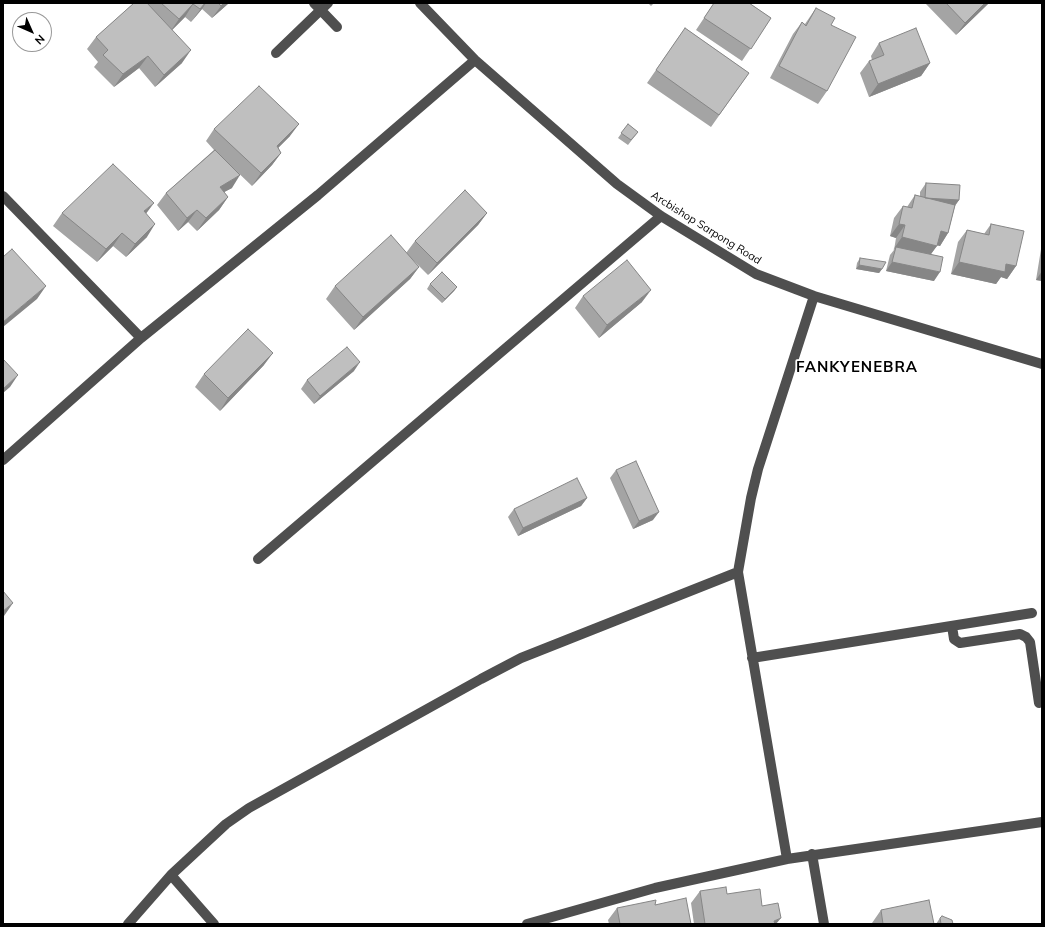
<!DOCTYPE html>
<html>
<head>
<meta charset="utf-8">
<style>
	body { margin:0 }
	#map { position:relative; width:1045px; height:927px; overflow:hidden; background:#fff; font-family:Mulish,sans-serif }
	canvas { display:block }
	.frame { position:absolute; inset:0; border:4px solid #000; pointer-events:none }
	.north { position:absolute; left:12px; top:12px; width:40px; height:40px; box-sizing:border-box; background:#fff; border:1px solid #999; border-radius:50%; rotate:135deg; font-size:11px; font-weight:700; line-height:16px; text-align:center; color:#000 }
	.north::after { content:''; display:block; margin:auto; width:14px; height:18px; background:#000; clip-path:polygon(50% 0,100% 100%,50% 72%,0 100%) }
</style>
</head>
<body>
<div id="map">
<canvas width="1045" height="927"></canvas>
<div class="frame"></div>
<div class="north">N</div>
</div>
<script>
const context = document.querySelector('canvas').getContext('2d');
context.lineJoin = 'round';
const toPath = rows => new Path2D(rows.map(r => 'M' + r).join(''));
function stroke(path, color, width, dash) { context.strokeStyle = color; context.lineWidth = width; context.lineCap = dash ? 'butt' : 'round'; context.setLineDash(dash || []); context.stroke(path); }
function paint(path, color) { context.fillStyle = color; context.fill(path, 'evenodd'); }
function label(font, color, halo, rows, align = 'center') {
  context.font = font + ' Mulish,sans-serif'; context.lineWidth = 3.5; context.setLineDash([]); context.textBaseline = 'middle'; context.strokeStyle = halo; context.fillStyle = color; for (const [text, x, y, turn = 0] of rows) {
    context.save(); context.translate(x, y); context.rotate((+turn || 0) * Math.PI / 180); context.textAlign = isNaN(turn) ? turn : align; if (halo) context.strokeText(text, 0, 0); context.fillText(text, 0, 0); context.restore();
  }
}
const minor = toPath([
	[314,3,337,27],
	[420,3,475,60,617,184,661,216,756,274,814,296,1042,364],
	[276,53,328,3],
	[3,196,141,338],
	[3,460,141,338,318,195,475,60],
	[258,559,661,216],
	[952,626,954,639,960,643,1020,634,1026,637,1030,642,1039,703],
	[752,658,1032,613],
	[812,854,824,924],
	[787,859,738,572,751,498,758,469,814,296],
	[171,875,214,924],
	[128,924,171,875,226,824,249,808,481,679,521,658,738,572],
	[527,924,655,888,787,859,1042,822]
]);
const wall = toPath([
	[134,3,229,3,212,18,202,9,191,22,185,17,172,30,182,63,155,87,139,68,114,87,94,67,98,62,87,49,96,37],
	[648,3,654,3,651,6],
	[714,3,749,3,771,18,742,61,696,30],
	[925,3,989,3,956,35],
	[816,8,831,25,827,91,818,104,770,78,793,34,802,22,805,24],
	[685,28,749,73,711,127,647,83],
	[879,43,930,63,921,76,869,97,860,73,869,61,872,60,871,56],
	[628,124,638,132,628,145,618,138],
	[214,129,290,136,278,148,281,153,272,165,252,186,228,163,232,188,224,192,228,197,219,210,197,231,188,222,178,231,157,205,166,193,214,150,206,141],
	[926,183,959,200,955,206,948,233,940,246,937,245,931,254,934,281,886,271,890,255,894,250,896,238,890,236,894,218,903,206,907,207,915,195,920,196,920,192],
	[62,213,146,214,147,237,126,257,113,246,97,262,53,226],
	[487,213,478,225,428,275,410,257,419,267,410,279,354,330,326,299,335,286,406,253,415,241],
	[991,224,1016,266,1007,279,1001,277,996,284,951,274,958,242,967,230,984,234],
	[1042,243,1042,281,1036,280],
	[860,258,882,269,879,273,856,269,857,263],
	[430,284,457,287,454,291,442,303,427,289],
	[583,296,642,302,599,338,575,308],
	[264,365,220,411,195,387,204,374],
	[354,371,314,404,301,389,307,380],
	[616,470,653,520,633,529,610,478],
	[587,498,581,506,518,536,508,517,514,509],
	[700,891,727,894,762,906,776,924,694,924,691,903],
	[655,905,691,924,609,924,608,920,617,908],
	[881,910,934,924,872,924,872,923],
	[940,918,953,924,936,924]
]);
const shadedWall = toPath([
	[205,3,206,3,202,9,191,22],
	[224,3,229,3,212,18,221,6],
	[985,3,989,3,956,35,965,23],
	[193,4,185,17,170,32,179,19],
	[191,50,182,63,155,87,164,75],
	[148,56,139,68,114,87,123,74],
	[930,63,921,76,869,97,878,84],
	[299,124,290,136,268,158,277,146],
	[281,153,272,165,252,186,261,173],
	[240,175,232,188,211,199,220,187],
	[228,197,219,210,197,231,206,218],
	[925,198,959,200,953,208],
	[154,203,145,215,144,211],
	[197,210,188,222,178,231,187,218],
	[487,213,478,225,428,275,437,263],
	[155,224,147,237,126,257,135,244],
	[899,224,905,225,896,238,890,236],
	[941,231,948,233,940,246,932,244],
	[122,233,113,246,97,262,106,249],
	[902,237,937,246,928,258,896,247,893,250],
	[892,262,940,272,934,281,886,271],
	[959,262,1006,264,1016,266,1007,279,1001,277,996,284,951,274],
	[859,265,882,269,879,273,856,269],
	[419,267,410,279,354,330,363,317],
	[1042,271,1042,281,1036,280],
	[46,286,37,299,3,327,3,322],
	[457,287,454,291,442,303,445,299],
	[651,290,642,302,599,338,607,325],
	[273,353,264,365,220,411,228,398],
	[360,362,354,371,314,404,320,396],
	[18,375,10,387,3,393,3,389],
	[587,498,581,506,518,536,523,528],
	[659,512,653,520,633,529,639,521],
	[13,603,4,616,3,617,3,611],
	[781,918,776,924,772,924,774,921]
]);
const building = toPath([
	[134,3,147,3,191,50,164,75,148,56,123,74,103,55,108,50,96,37,134,3],
	[161,3,205,3,200,9,193,4,179,19,161,3],
	[218,3,224,3,221,6,218,3],
	[714,3,749,3,771,18,751,49,704,18,714,3],
	[946,3,985,3,965,23,946,3],
	[816,8,835,18,831,25,856,37,827,91,779,66,802,22,806,26,816,8],
	[685,28,749,73,719,115,656,70,685,28],
	[916,28,930,63,878,84,869,61,884,55,879,43,916,28],
	[259,86,299,124,277,146,281,153,261,173,214,129,259,86],
	[628,124,638,132,631,140,621,133,628,124],
	[215,150,240,175,220,187,228,197,206,218,197,210,187,218,166,193,215,150],
	[113,164,154,203,144,211,155,224,135,244,122,233,106,249,62,213,113,164],
	[926,183,960,185,959,200,925,198,926,183],
	[465,190,487,213,437,263,415,241,465,190],
	[915,195,955,205,948,233,941,231,937,246,902,237,905,225,899,224,903,206,912,208,915,195],
	[991,224,1024,231,1016,266,1006,264,1005,272,959,262,967,230,989,235,991,224],
	[391,235,419,267,363,317,335,286,391,235],
	[896,247,943,257,940,272,892,262,896,247],
	[12,249,46,286,3,322,3,257,12,249],
	[860,258,886,262,882,269,859,265,860,258],
	[627,260,651,290,607,325,583,296,627,260],
	[442,272,457,287,445,299,430,284,442,272],
	[248,329,273,353,228,398,204,374,248,329],
	[347,347,360,362,320,396,307,380,347,347],
	[3,359,18,375,3,389,3,359],
	[636,461,659,512,639,521,616,470,636,461],
	[577,478,587,498,523,528,514,509,577,478],
	[3,591,13,603,3,611,3,591],
	[726,887,727,894,760,889,762,906,778,903,781,918,774,921,775,924,705,924,700,891,726,887],
	[686,898,691,924,620,924,617,908,656,900,655,905,686,898],
	[929,900,934,924,883,924,881,910,929,900],
	[942,916,952,920,953,924,941,924,940,918,942,916]
]);
const streetNames = [
	["Arcbishop Sarpong Road",706,228,32]
];
const districtNames = [
	["FANKYENEBRA",857,367]
];
stroke(minor, '#4f4f4f', 10);
paint(wall, '#a4a4a4');
paint(shadedWall, '#868686');
paint(building, '#bfbfbf');
stroke(building, '#868686', 1);
label('11px', '#000', '#fff', streetNames);
context.letterSpacing = '1px';
label('bold 15px', '#000', '#fff', districtNames);
context.letterSpacing = '0px';
</script>
</body>
</html>
